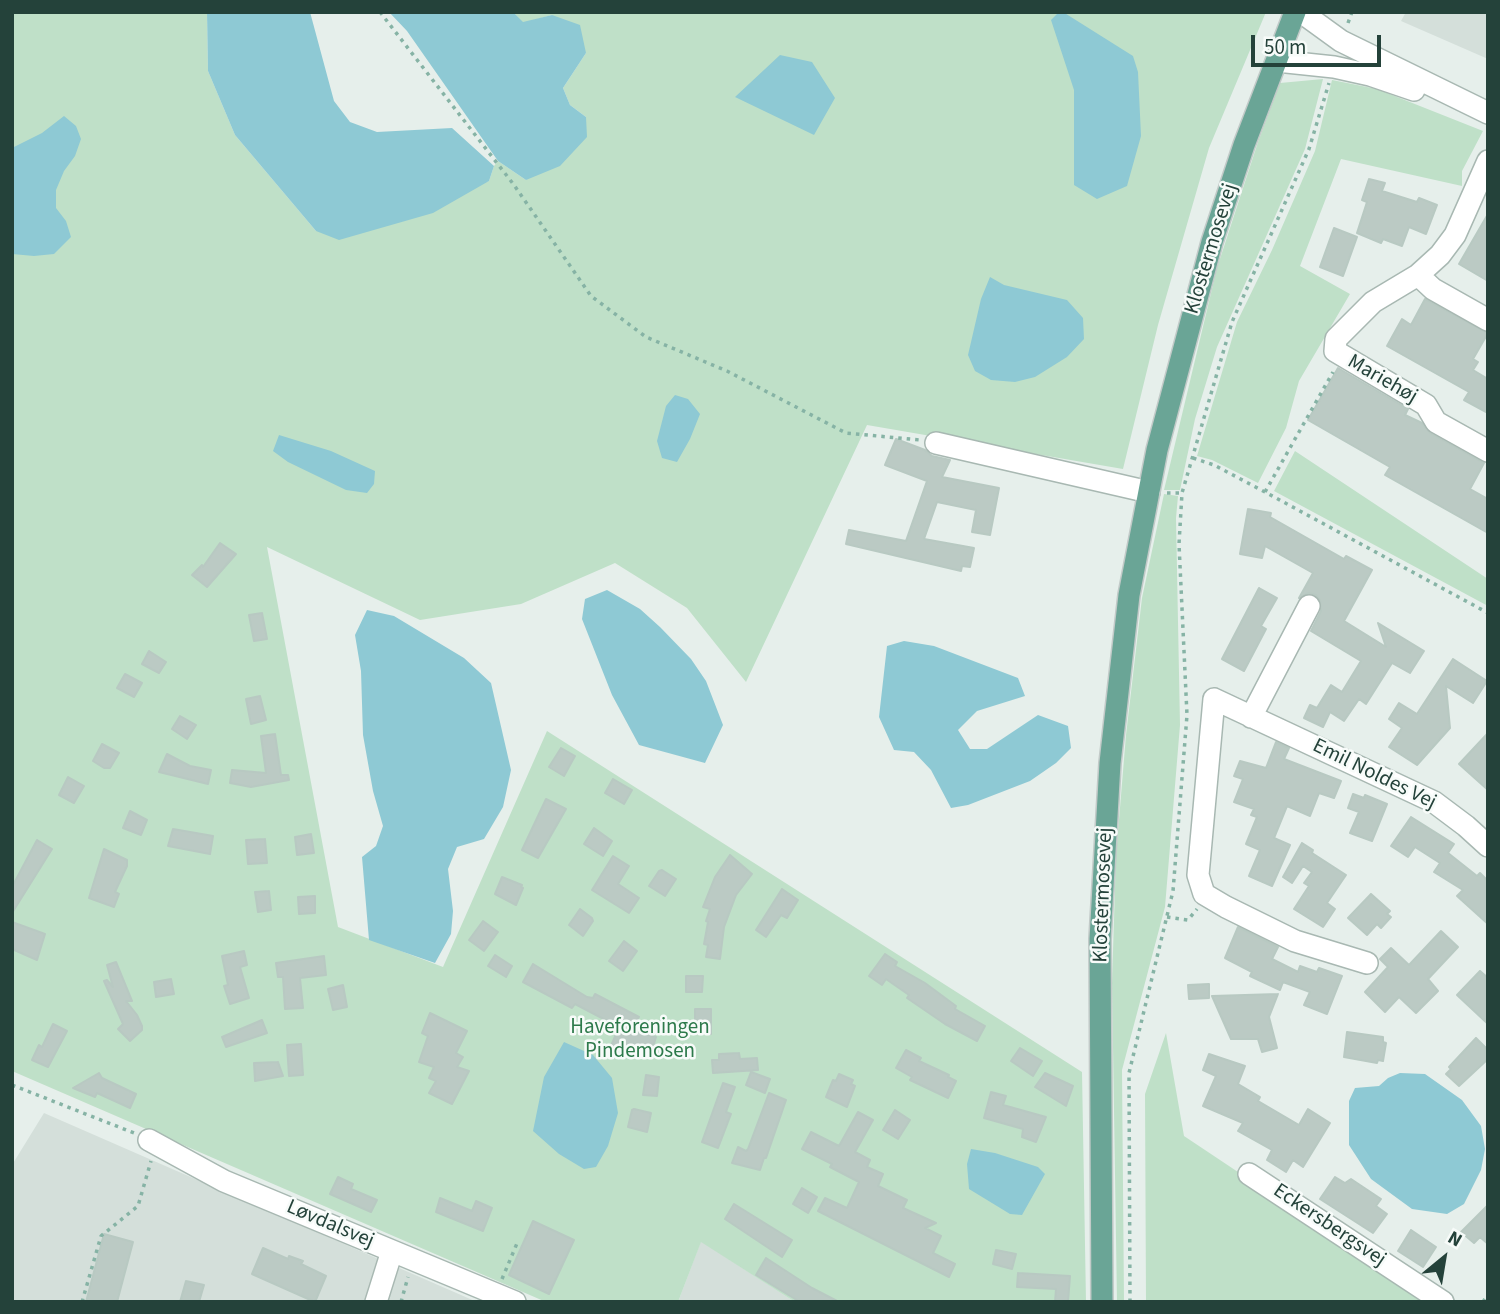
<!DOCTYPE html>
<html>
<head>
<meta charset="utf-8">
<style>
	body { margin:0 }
	#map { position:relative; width:1500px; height:1314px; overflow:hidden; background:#e6efeb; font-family:"Source Sans 3",sans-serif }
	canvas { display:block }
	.frame { position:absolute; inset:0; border:14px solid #24423a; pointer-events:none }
	.north { position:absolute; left:1409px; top:1223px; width:70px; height:70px; -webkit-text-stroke:5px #f7fbf9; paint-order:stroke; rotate:30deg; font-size:19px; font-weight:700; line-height:28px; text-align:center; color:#24423a }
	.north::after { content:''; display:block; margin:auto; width:24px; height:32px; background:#24423a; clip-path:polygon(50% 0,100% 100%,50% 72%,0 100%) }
	.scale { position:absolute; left:1251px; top:35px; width:130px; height:32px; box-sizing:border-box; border:4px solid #24423a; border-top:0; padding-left:9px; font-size:21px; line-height:24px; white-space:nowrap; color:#24423a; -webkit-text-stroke:5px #f7fbf9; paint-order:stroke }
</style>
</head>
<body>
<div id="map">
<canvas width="1500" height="1314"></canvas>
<div class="frame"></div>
<div class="north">N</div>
<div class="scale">50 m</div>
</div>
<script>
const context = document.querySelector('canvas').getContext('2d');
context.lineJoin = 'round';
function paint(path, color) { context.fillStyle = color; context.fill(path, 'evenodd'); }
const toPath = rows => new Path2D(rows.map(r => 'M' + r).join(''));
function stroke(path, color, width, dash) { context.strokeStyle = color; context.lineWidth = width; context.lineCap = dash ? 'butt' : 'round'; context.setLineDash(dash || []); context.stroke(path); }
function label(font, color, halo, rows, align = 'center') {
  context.font = font + ' "Source Sans 3",sans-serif'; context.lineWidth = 5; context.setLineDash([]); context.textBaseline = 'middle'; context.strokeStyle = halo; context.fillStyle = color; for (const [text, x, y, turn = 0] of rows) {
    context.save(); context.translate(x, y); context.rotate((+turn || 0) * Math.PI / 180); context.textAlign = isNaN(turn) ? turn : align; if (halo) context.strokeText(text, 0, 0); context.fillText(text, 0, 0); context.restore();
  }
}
const built = toPath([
	[1406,12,1488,12,1488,59,1401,21],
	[44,1113,477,1302,12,1302,12,1165],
	[701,1241,795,1302,678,1302]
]);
const green = toPath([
	[12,12,207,12,208,71,235,135,316,231,489,181,494,166,498,161,526,180,586,117,570,105,563,88,586,53,552,15,523,23,513,12,1266,12,1209,148,1158,325,1123,469,867,425,746,682,687,608,615,563,521,604,420,620,267,547,338,927,443,967,547,731,1082,1072,1086,1302,795,1302,701,1242,678,1302,546,1302,12,1071],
	[1323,79,1305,149,1217,347,1195,419,1180,490,1164,490,1217,268,1258,142,1280,83],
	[1332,80,1377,89,1483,131,1462,171,1462,186,1341,159,1300,266,1350,294,1299,381,1286,428,1258,483,1212,460,1197,456,1237,322,1272,250,1315,151],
	[1295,451,1488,579,1488,606,1274,491],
	[1164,494,1178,496,1176,518,1180,725,1165,907,1122,1070,1124,1302,1117,1302,1112,983,1116,856,1126,735,1142,598],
	[1166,1033,1184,1136,1433,1302,1146,1302,1145,1094]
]);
const water = toPath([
	[207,12,310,12,334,101,350,122,377,132,452,128,494,166,489,181,433,213,339,240,316,231,235,135,208,71],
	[389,12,513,12,523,22,552,15,580,25,586,53,563,88,570,105,586,117,587,137,560,166,526,180,498,161,407,31],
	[1059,12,1063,12,1133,56,1138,72,1141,136,1127,186,1097,199,1074,185,1074,90,1051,20],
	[780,55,812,62,835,98,814,135,735,97],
	[64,116,76,126,81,139,75,156,64,171,56,190,56,208,66,221,71,237,54,254,34,256,12,254,12,148,42,133],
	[990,277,1004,285,1067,300,1083,318,1084,339,1067,357,1035,377,1015,382,991,380,975,371,968,355,981,299],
	[675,395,688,399,700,414,690,439,677,462,662,458,657,441,666,406],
	[279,435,331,451,375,471,374,484,367,493,346,490,288,462,273,451],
	[607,590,640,609,660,627,691,659,706,681,723,725,705,763,639,745,612,695,582,619,585,599],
	[367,610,394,616,464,658,491,683,511,770,503,807,484,839,457,847,448,869,453,911,451,934,435,963,369,940,362,857,376,846,383,826,373,791,363,735,361,671,355,635],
	[904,641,934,646,1018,678,1025,696,977,711,958,730,970,749,987,749,1038,715,1068,726,1071,748,1056,763,1030,781,968,805,951,808,931,770,914,752,894,750,879,717,887,646],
	[564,1042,593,1055,612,1078,618,1113,608,1146,596,1167,584,1169,559,1154,533,1131,544,1077],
	[1400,1073,1425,1074,1462,1100,1481,1126,1485,1149,1481,1170,1464,1204,1447,1214,1412,1209,1371,1179,1349,1145,1349,1101,1355,1088,1379,1086,1388,1078],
	[971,1149,995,1153,1038,1167,1045,1174,1022,1215,1010,1214,969,1189,967,1164]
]);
const building = toPath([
	[1369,179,1385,183,1382,191,1417,202,1419,198,1437,205,1426,234,1409,227,1402,246,1383,239,1381,243,1357,233,1367,202,1362,200,1369,179],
	[1488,214,1488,281,1459,264,1488,214],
	[1334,228,1357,237,1343,276,1320,267,1334,228],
	[1425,299,1488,333,1473,359,1478,362,1473,370,1488,379,1488,413,1464,400,1469,392,1387,346,1402,319,1411,325,1425,299],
	[1338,368,1408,409,1405,415,1422,423,1430,433,1484,463,1470,489,1488,499,1488,533,1385,475,1390,467,1308,420,1338,368],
	[896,439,925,450,932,456,950,460,942,477,999,488,990,535,972,532,976,510,937,502,924,539,974,548,970,567,962,566,961,571,846,544,849,530,906,541,927,481,885,465,896,439],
	[1248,509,1271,513,1270,517,1344,559,1346,556,1372,570,1344,621,1386,647,1378,623,1424,651,1410,673,1392,663,1366,704,1359,699,1344,721,1330,712,1323,727,1304,718,1310,705,1317,708,1331,685,1342,692,1361,661,1311,631,1321,611,1320,600,1316,595,1309,593,1299,598,1313,573,1265,546,1262,558,1240,554,1248,509],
	[220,543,236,554,207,587,192,575,202,565,203,567,220,543],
	[1259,588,1277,598,1261,626,1266,629,1244,671,1222,659,1259,588],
	[262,613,267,639,254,641,249,615,262,613],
	[149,651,166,662,159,673,142,664,149,651],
	[1453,659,1487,681,1473,703,1446,686,1450,728,1417,765,1389,747,1402,728,1389,719,1399,703,1417,714,1453,659],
	[125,674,142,683,134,697,117,688,125,674],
	[260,696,266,720,251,724,246,699,260,696],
	[180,716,196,725,187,739,172,729,180,716],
	[1488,733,1488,790,1459,764,1488,733],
	[275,734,281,775,288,775,289,780,251,787,230,783,232,770,266,773,261,736,275,734],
	[1276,742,1289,748,1284,759,1341,781,1334,798,1319,793,1310,816,1287,806,1274,838,1290,845,1272,886,1249,876,1260,850,1246,844,1257,817,1251,815,1254,809,1234,802,1243,779,1234,776,1240,761,1266,768,1276,742],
	[102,744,119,753,110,768,104,768,93,761,102,744],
	[561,748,575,756,564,776,549,767,561,748],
	[167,754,190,766,211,770,208,784,159,772,167,754],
	[68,777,84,786,74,803,59,795,68,777],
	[613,779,632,790,624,804,605,793,613,779],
	[1353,794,1364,798,1365,795,1387,804,1372,841,1350,833,1359,812,1348,808,1353,794],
	[546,799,566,809,538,858,522,850,546,799],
	[130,811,147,820,141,835,123,828,130,811],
	[1411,817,1454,844,1448,853,1477,876,1480,873,1488,881,1488,924,1457,896,1463,890,1434,872,1440,863,1415,847,1408,857,1391,846,1411,817],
	[594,828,612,841,603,856,584,844,594,828],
	[173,829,213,836,210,854,168,846,173,829],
	[311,834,314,853,297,855,295,837,311,834],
	[265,839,267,863,248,864,246,840,265,839],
	[37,840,52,849,12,913,12,887,37,840],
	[1302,843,1313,850,1312,853,1346,875,1327,903,1335,909,1323,927,1294,909,1309,886,1304,883,1312,872,1303,866,1292,883,1283,877,1302,843],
	[104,849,127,860,127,866,115,892,119,894,114,907,89,898,104,849],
	[730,855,752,874,736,895,724,927,720,959,706,957,708,945,704,944,708,922,706,921,710,909,703,907,715,877,730,855],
	[613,856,629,866,618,884,639,898,629,913,592,890,613,856],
	[662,870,676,879,665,896,649,886,659,871,662,870],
	[502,877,522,885,521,887,523,888,516,905,495,894,502,877],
	[782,889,798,900,787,918,781,915,766,937,756,930,782,889],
	[269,891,271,910,258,912,255,892,269,891],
	[1371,894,1390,911,1387,914,1391,917,1381,928,1377,924,1367,935,1348,918,1371,894],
	[315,896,315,913,299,914,298,897,315,896],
	[580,909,592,918,593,921,583,936,569,925,580,909],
	[483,921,498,932,484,951,469,940,483,921],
	[12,922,45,934,37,960,12,949,12,922],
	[1238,927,1278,947,1272,959,1298,972,1300,966,1317,972,1319,968,1342,976,1327,1014,1304,1005,1310,992,1283,982,1280,990,1250,976,1252,972,1225,958,1238,927],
	[1441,931,1458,947,1428,979,1438,991,1416,1013,1399,997,1385,1012,1365,992,1388,967,1380,959,1391,948,1409,965,1441,931],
	[624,941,637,951,623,971,609,961,624,941],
	[244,951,247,965,240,967,249,998,230,1004,224,986,228,985,222,956,244,951],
	[885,954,897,962,895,966,925,983,956,1006,955,1009,985,1026,977,1041,945,1024,907,998,909,995,886,979,882,985,869,976,885,954],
	[495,955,512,966,506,977,488,966,495,955],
	[324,956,326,975,300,978,303,1008,285,1009,283,977,278,977,276,963,324,956],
	[116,962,132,1001,126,1001,137,1015,142,1026,142,1030,130,1041,118,1029,123,1024,104,981,107,980,113,987,107,965,116,962],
	[533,964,587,997,593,998,595,994,639,1017,630,1030,656,1037,650,1057,611,1046,619,1027,575,1004,572,1008,523,982,533,964],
	[1480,971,1488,978,1488,1024,1457,995,1480,971],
	[686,976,703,976,702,992,686,992,686,976],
	[171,979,174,994,156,997,154,982,171,979],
	[1209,984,1209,998,1189,999,1188,985,1209,984],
	[343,985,347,1007,333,1010,328,989,343,985],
	[1278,994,1269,1017,1277,1048,1262,1052,1258,1039,1231,1039,1212,996,1278,994],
	[695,1009,711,1009,711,1034,695,1034,695,1009],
	[430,1013,467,1031,456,1053,463,1057,457,1067,469,1071,452,1104,429,1093,436,1081,429,1078,434,1067,419,1062,428,1036,422,1033,430,1013],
	[262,1020,267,1033,226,1047,222,1037,262,1020],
	[53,1024,67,1031,48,1067,32,1060,39,1045,42,1047,53,1024],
	[1347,1032,1383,1037,1383,1042,1386,1043,1383,1061,1378,1060,1377,1063,1344,1057,1347,1032],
	[1476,1038,1488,1050,1488,1059,1459,1086,1446,1074,1451,1069,1449,1067,1476,1038],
	[301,1044,303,1075,289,1076,287,1045,301,1044],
	[1020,1048,1042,1061,1033,1076,1011,1061,1020,1048],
	[906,1050,921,1058,919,1061,949,1075,948,1077,956,1081,948,1098,910,1080,912,1077,896,1068,906,1050],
	[739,1053,740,1059,757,1058,758,1070,713,1073,712,1060,719,1060,719,1054,739,1053],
	[1209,1054,1245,1066,1238,1084,1260,1097,1258,1101,1299,1125,1308,1109,1330,1123,1303,1167,1293,1160,1286,1172,1267,1160,1272,1150,1238,1131,1243,1123,1203,1106,1216,1076,1203,1070,1209,1054],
	[278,1062,283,1076,255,1081,254,1063,278,1062],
	[751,1072,770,1079,765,1093,746,1085,751,1072],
	[99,1073,102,1078,136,1094,130,1108,97,1093,95,1097,73,1088,99,1073],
	[1045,1073,1073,1086,1066,1106,1035,1087,1045,1073],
	[839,1074,853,1080,851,1084,855,1086,847,1107,826,1097,833,1080,836,1081,839,1074],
	[646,1075,659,1077,657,1096,643,1095,646,1075],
	[723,1083,735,1087,726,1112,731,1114,718,1148,702,1142,723,1083],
	[991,1092,1006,1096,1003,1105,1046,1117,1036,1142,1022,1137,1023,1129,984,1118,991,1092],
	[769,1093,786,1100,766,1158,764,1158,760,1170,732,1163,738,1147,746,1151,748,1149,769,1093],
	[634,1109,651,1113,647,1132,628,1127,632,1110,634,1109],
	[895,1110,910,1120,898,1139,883,1130,895,1110],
	[858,1112,873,1120,855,1152,870,1160,867,1167,883,1174,878,1186,907,1200,903,1208,936,1223,925,1228,941,1236,933,1253,955,1264,949,1277,818,1211,825,1198,847,1208,859,1182,830,1167,832,1164,802,1149,811,1132,839,1146,858,1112],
	[338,1177,353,1184,351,1189,377,1200,371,1212,330,1194,338,1177],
	[1335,1177,1345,1183,1351,1179,1381,1199,1376,1206,1387,1214,1373,1233,1320,1199,1335,1177],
	[802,1188,817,1197,808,1213,793,1204,802,1188],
	[440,1198,472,1211,476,1201,492,1208,483,1231,436,1212,440,1198],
	[734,1204,792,1240,782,1257,725,1219,734,1204],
	[1488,1205,1488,1244,1480,1237,1474,1243,1461,1232,1488,1205],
	[533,1221,574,1240,549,1294,509,1275,533,1221],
	[1411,1230,1436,1247,1423,1267,1398,1251,1411,1230],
	[104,1234,133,1242,117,1302,86,1302,104,1234],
	[263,1248,288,1259,289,1256,303,1261,301,1264,326,1276,315,1302,252,1274,263,1248],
	[996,1250,1016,1254,1012,1269,993,1264,996,1250],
	[766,1258,812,1288,839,1302,800,1302,756,1275,766,1258],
	[1018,1273,1070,1276,1068,1302,1055,1302,1056,1289,1017,1287,1018,1273],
	[186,1281,204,1285,199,1302,180,1302,186,1281]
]);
const path = toPath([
	[380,12,514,185,591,296,646,337,727,371,846,433,920,440],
	[1348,23,1352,12],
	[1193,458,1214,465,1265,492,1488,613],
	[1265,492,1333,372],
	[1167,493,1182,493],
	[1167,917,1188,920,1197,909],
	[12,1085,134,1133],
	[502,1279,518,1241],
	[82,1302,101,1236,138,1206,151,1161],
	[401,1302,408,1277],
	[1130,1302,1129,1073,1173,891,1187,715,1179,544,1182,493,1232,322,1309,149,1329,83],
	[1483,1302,1488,1294]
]);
const minor = toPath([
	[1301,12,1341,41,1488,113],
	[1277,61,1334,67,1370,75,1414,90],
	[1488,161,1455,235,1440,255,1418,275,1373,302,1336,339,1335,351,1426,405,1436,422,1488,451],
	[1418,275,1433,289,1488,320],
	[936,443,1149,492],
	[1251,717,1309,606],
	[1367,963,1295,941,1226,907,1204,894,1198,875,1214,699,1434,802,1466,826,1488,846],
	[149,1140,224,1181,515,1302],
	[1249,1174,1443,1302],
	[376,1302,392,1251]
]);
const major = toPath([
	[1102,1302,1100,939,1110,763,1129,595,1157,450,1212,242,1244,145,1295,12]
]);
const streetNames = [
	["Klostermosevej",1212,249,-73],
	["Mariehøj",1382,380,30],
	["Emil Noldes Vej",1374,775,26],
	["Klostermosevej",1104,895,-88],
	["Løvdalsvej",330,1225,23],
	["Eckersbergsvej",1329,1226,34]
];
const parkNames = [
	["Haveforeningen",640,1028],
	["Pindemosen",640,1052]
];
paint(built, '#d4dfda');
paint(green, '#bfe0c8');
paint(water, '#8ec9d4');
paint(building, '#bbcac4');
stroke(building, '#b8c9c2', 2);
stroke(minor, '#a8b8b2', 24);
stroke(major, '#c2cac8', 24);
stroke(path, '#86b3a5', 3.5, [3.5, 5]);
stroke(minor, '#fff', 21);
stroke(major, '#6aa596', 21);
label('21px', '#24423a', '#f7fbf9', streetNames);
label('21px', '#2d7a4b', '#f7fbf9', parkNames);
</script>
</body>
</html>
